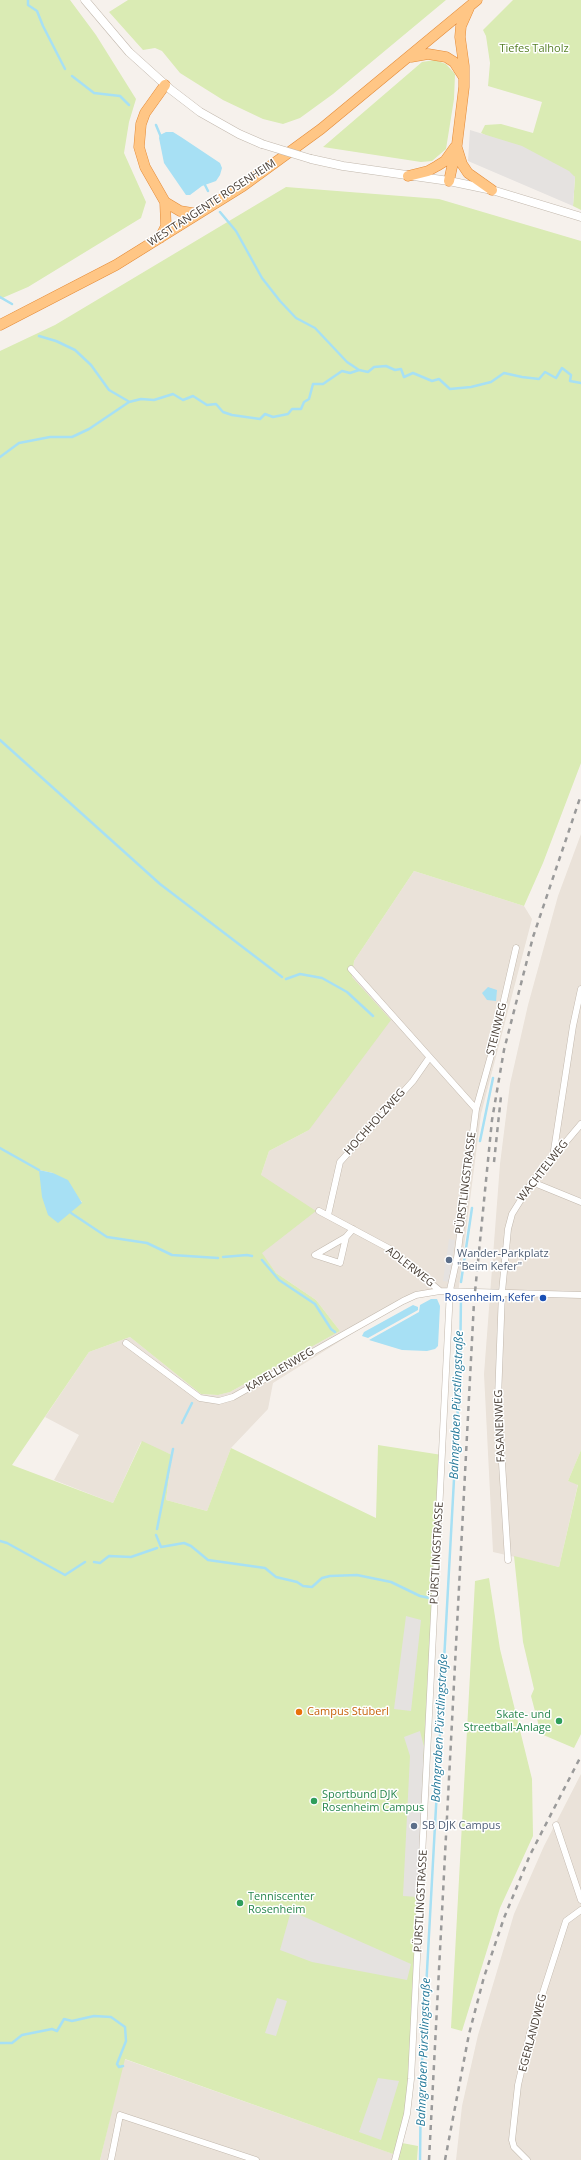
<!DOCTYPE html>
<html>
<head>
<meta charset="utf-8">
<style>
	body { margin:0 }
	canvas { display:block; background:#f6f1ec }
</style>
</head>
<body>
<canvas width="581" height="2160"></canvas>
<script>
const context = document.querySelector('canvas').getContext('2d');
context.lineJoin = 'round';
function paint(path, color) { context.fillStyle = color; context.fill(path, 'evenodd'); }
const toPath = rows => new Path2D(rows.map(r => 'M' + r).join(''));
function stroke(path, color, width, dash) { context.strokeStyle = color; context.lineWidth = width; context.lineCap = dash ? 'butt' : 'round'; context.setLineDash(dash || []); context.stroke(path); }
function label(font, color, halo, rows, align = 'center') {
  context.font = font + ' "Open Sans",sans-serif'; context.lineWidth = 3; context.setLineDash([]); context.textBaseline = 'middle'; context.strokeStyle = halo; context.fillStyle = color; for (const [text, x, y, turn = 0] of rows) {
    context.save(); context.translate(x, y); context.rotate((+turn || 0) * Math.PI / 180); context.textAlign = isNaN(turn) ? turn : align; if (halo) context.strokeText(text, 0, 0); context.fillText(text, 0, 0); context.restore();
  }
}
const residential = toPath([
	[581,834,581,1450,568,1481,578,1484,559,1567,493,1552,484,1374,500,1164,510,1084,528,1005,558,896],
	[414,871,524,906,532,919,481,1114,458,1294,428,1294,412,1300,382,1315,273,1383,268,1409,231,1448,207,1511,166,1500,172,1455,141,1442,113,1503,54,1480,79,1435,45,1417,89,1352,130,1337,201,1394,218,1395,230,1392,340,1331,316,1300,276,1273,261,1253,261,1175,269,1151,309,1130,352,977,354,961],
	[581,1774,581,2160,456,2160,462,2106,478,2035,514,1914,544,1846],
	[124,2059,399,2156,398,2160,100,2160]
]);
const green = toPath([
	[0,0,70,0,96,35,136,99,129,122,124,153,146,202,141,218,28,287,0,299],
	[128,0,446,0,333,94,300,118,283,124,263,119,223,100,180,73,162,51,155,48,143,50,109,12],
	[513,0,581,0,581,210,573,206,575,177,481,133,485,125,501,124,533,133,542,102,488,86,490,63,486,36,483,30],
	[435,60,446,64,455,74,454,99,446,149,432,161,421,162,323,147,422,62],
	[286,187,439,199,581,241,581,763,543,863,524,906,414,871,354,961,352,977,391,1020,309,1130,269,1151,261,1175,316,1211,262,1253,276,1273,316,1300,340,1331,230,1392,218,1395,201,1394,130,1337,89,1352,12,1465,113,1503,142,1441,172,1455,166,1500,207,1511,231,1448,376,1518,378,1445,442,1455,407,2114,393,2154,125,2059,100,2160,0,2160,0,351,55,325],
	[39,1170,53,1173,82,1202,58,1222],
	[581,1450,581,1734,574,1748,541,1734,531,1696,534,1689,523,1642,514,1556,559,1567,578,1485,568,1481],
	[489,1578,500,1649,532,1779,533,1836,500,1908,462,2031,451,2028,475,1581],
	[402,2143,418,2146,417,2160,398,2160]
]);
const parking = toPath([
	[470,130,522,146,569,171,575,177,573,206,468,161],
	[449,1239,455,1240,449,1282,443,1281],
	[406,1616,421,1620,411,1711,394,1709],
	[420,1731,424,1747,418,1897,403,1896,410,1756,404,1737],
	[291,1911,411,1964,407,1980,312,1962,280,1950],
	[277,1998,287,2001,276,2036,265,2033],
	[378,2078,399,2081,381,2140,359,2132]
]);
const water = toPath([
	[166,132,173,132,181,137,220,163,222,168,220,175,216,181,202,186,190,195,186,195,164,163,159,138,160,135],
	[488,987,497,990,496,1001,487,1000,482,993],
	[39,1170,53,1173,68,1180,82,1203,58,1223,48,1215,42,1197],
	[431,1299,437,1299,440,1306,438,1346,435,1349,427,1351,402,1350,369,1340,419,1312,420,1305],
	[413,1305,418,1307,418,1310,368,1338,362,1336,364,1332]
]);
const stream = toPath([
	[28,0,28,5,37,11,43,26,65,69],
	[72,76,94,93,120,96,129,105],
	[156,125,161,137],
	[204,183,208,191],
	[220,212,236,231,262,278,280,301,296,318,315,328,347,362,359,370],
	[0,297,12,304],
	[39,336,56,341,75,350,91,365,109,390,128,401],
	[0,457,19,443,50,437,72,437,89,429,129,402,141,399,154,400,173,394,183,400,193,396,207,405,216,404,223,412,232,415,260,419,265,414,273,417,288,414,292,409,301,409,304,402,309,399,313,384,323,384,342,371,350,373,359,370,368,372,374,367,386,366,395,370,401,369,404,377,413,373,432,381,439,379,450,389,471,387,491,382,504,373,522,377,539,379,545,372,556,378,562,368,571,375,570,381,581,383],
	[0,740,160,884,282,977],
	[286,979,300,974,322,978,347,992,373,1016],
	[480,1141,493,1078],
	[0,1148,39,1170],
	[71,1213,107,1237,147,1243,172,1255,218,1258],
	[223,1257,247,1255,252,1256],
	[262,1260,279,1280,315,1304,331,1329,335,1332],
	[461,1282,472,1208],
	[182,1423,192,1403],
	[157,1529,173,1449],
	[156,1535,161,1547,184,1543,191,1546,208,1560,265,1568,276,1577,297,1582,303,1586,312,1587,322,1578,330,1576,357,1575,391,1582,420,1596,434,1599],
	[0,1541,7,1543,65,1575,85,1562],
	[94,1562,100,1563,109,1556,131,1557,157,1548],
	[0,2043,12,2043,22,2035,52,2029,57,2031,64,2019,72,2021,94,2016,111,2017,125,2027,126,2041,117,2064,119,2067,123,2066],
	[420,2160,421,2080,460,1370,461,1297]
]);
const minor = toPath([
	[351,969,476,1109],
	[553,1157,573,1026,581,989],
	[532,1182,581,1202],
	[319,1211,390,1249,440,1291,581,1295],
	[328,1215,340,1162,413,1081,429,1058],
	[346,1237,315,1255,340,1263,346,1237,353,1229],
	[126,1343,200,1398,219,1401,233,1397,403,1301,416,1295,440,1291],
	[508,1560,498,1398,502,1292,508,1229,512,1214,532,1182,581,1124],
	[556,1825,581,1900],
	[111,2160,120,2115,256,2160],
	[395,2160,407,2114,411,2079,450,1290,457,1258,476,1109,493,1048,516,948],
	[527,2160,514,2147,512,2140,518,2085,530,2033,566,1921,581,1910]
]);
const tertiary = toPath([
	[85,0,129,52,170,89,200,112,239,134,262,144],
	[311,159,343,166,449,181,492,190,581,217]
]);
const trunk = toPath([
	[411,57,428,54,446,57,454,62,463,76],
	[165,85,145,113,141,124,139,147,145,167,165,202,180,211,198,214],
	[457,148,462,164,468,173,492,190],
	[408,176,428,171,437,166,445,161,455,147],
	[449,181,457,144,464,87,464,66,460,37,461,26,469,8],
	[160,238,166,226,165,202],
	[0,325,116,265,243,186,321,129,477,0]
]);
const rail = toPath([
	[494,1162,501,1096],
	[429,2160,474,1302,492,1120,504,1050,533,937,581,795],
	[445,2160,469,2034,484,1977,504,1918,530,1855,581,1756]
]);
const tertiaryBridge = toPath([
	[262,144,311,159]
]);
const markers = [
	[449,1260,4,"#5c6f8a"],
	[543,1298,4,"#1a4fb4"],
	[299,1712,4,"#e8710a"],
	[559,1721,4,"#2e9e5b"],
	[314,1801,4,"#2e9e5b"],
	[414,1826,4,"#5c6f8a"],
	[240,1903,4,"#2e9e5b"]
];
const parkNames = [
	["Tiefes Talholz",534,49]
];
const streetNames = [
	["WESTTANGENTE ROSENHEIM",212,203,-33],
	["STEINWEG",497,1029,-76],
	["HOCHHOLZWEG",375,1122,-48],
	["WACHTELWEG",543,1171,-52],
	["PÜRSTLINGSTRASSE",466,1183,-83],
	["ADLERWEG",410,1267,38],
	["KAPELLENWEG",280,1370,-30],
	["FASANENWEG",500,1426,-92],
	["PÜRSTLINGSTRASSE",437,1553,-87],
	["PÜRSTLINGSTRASSE",421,1901,-87],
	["EGERLANDWEG",533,2033,-75]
];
const serviceNames = [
	["Wander-Parkplatz",457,1254],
	["\"Beim Kefer\"",457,1267],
	["SB DJK Campus",422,1826]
];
const transitNames = [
	["Rosenheim, Kefer",535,1298]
];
const foodNames = [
	["Campus Stüberl",307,1712]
];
const leisureNames = [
	["Skate- und",551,1715,"right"],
	["Streetball-Anlage",551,1728,"right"],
	["Sportbund DJK",322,1795],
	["Rosenheim Campus",322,1808],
	["Tenniscenter",248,1897],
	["Rosenheim",248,1910]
];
const waterNames = [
	["Bahngraben Pürstlingstraße",457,1405,-88],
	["Bahngraben Pürstlingstraße",440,1728,-87],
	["Bahngraben Pürstlingstraße",424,2052,-88]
];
paint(residential, '#eae2d9');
paint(green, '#daebb4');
paint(parking, '#e5e2e0');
paint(water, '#a7e0f4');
stroke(stream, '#a7e0f4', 2.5);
stroke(minor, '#c2b8ad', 7);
stroke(tertiary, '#c2b8ad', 9);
stroke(trunk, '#e48b38', 11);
stroke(minor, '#fff', 6);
stroke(tertiary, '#fff', 8);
stroke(trunk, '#ffc685', 10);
stroke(rail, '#9a9a9a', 2.5, [5, 5]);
stroke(tertiaryBridge, '#c2b8ad', 9, []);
stroke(tertiaryBridge, '#fff', 8);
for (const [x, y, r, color] of markers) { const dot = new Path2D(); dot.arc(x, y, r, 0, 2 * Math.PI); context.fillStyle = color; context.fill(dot); stroke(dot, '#fff', 1.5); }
label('11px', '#578128', '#fff', parkNames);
label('11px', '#4b4138', '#fff', streetNames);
label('11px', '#4e5e75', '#fff', serviceNames, 'left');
label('11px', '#164399', '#fff', transitNames, 'right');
label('11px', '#c56008', '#fff', foodNames, 'left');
label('11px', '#27864d', '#fff', leisureNames, 'left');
label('italic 12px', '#277b9b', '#fff', waterNames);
</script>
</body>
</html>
